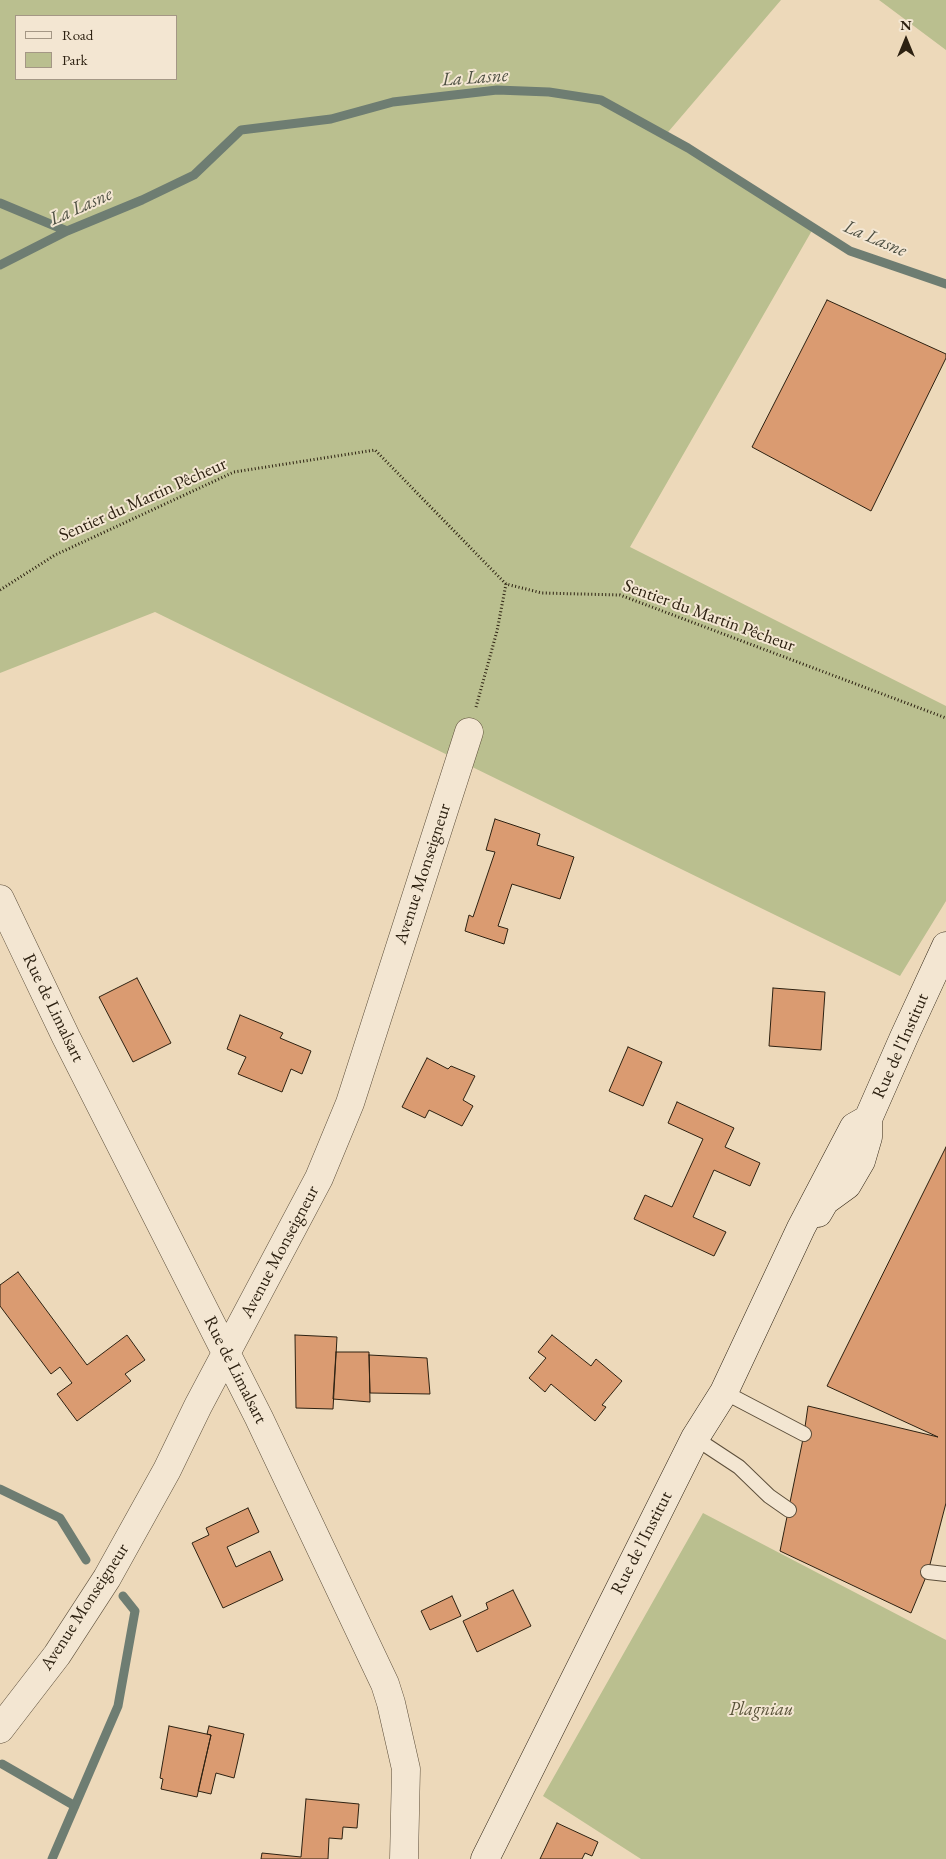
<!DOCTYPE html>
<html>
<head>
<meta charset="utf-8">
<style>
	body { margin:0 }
	#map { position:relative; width:946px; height:1859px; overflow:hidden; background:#edd9ba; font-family:"EB Garamond",serif }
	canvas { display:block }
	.legend { position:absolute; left:15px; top:15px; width:162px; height:65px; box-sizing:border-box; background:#f3e6d2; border:1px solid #a49785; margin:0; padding:6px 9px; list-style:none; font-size:15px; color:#2d2111 }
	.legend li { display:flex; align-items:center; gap:10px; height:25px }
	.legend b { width:25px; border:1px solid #a49785 }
	.north { position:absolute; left:881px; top:15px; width:50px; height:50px; -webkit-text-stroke:4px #f3e6d2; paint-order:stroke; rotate:0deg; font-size:14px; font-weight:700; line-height:20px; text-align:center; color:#2d2111 }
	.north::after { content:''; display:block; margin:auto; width:18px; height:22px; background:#2d2111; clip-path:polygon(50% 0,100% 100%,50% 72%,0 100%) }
</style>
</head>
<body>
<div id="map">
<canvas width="946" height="1859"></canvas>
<ul class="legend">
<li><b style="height:6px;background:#f3e6d2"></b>Road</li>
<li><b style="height:14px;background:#babf8f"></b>Park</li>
</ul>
<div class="north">N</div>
</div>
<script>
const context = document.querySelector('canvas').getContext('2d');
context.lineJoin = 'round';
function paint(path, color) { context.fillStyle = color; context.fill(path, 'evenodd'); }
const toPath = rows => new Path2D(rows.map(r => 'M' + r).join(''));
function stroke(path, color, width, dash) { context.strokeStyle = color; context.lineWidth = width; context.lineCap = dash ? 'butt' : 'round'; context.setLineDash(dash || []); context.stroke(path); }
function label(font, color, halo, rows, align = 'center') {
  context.font = font + ' "EB Garamond",serif'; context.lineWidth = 4; context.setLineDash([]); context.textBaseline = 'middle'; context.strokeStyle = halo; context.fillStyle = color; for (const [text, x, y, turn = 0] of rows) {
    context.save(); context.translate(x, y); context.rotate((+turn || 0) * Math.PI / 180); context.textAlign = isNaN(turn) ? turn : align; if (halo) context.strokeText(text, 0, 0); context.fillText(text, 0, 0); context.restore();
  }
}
const green = toPath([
	[0,0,781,0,663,138,814,227,630,547,946,706,946,901,900,976,155,612,0,673],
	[16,16,176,16,176,79,16,79],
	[879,0,946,0,946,50],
	[703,1513,946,1640,946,1859,641,1859,543,1796]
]);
const stream = toPath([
	[0,203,67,231],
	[0,265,67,231,142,200,194,175,241,130,331,119,393,102,497,90,549,92,601,100,688,148,850,251,946,284],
	[0,1489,60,1518,86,1560],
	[2,1764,75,1806],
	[52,1859,118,1706,135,1611,123,1596]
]);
const building = toPath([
	[827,300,946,354,946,358,871,511,752,447,827,300],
	[495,819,540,834,537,845,574,857,560,899,512,884,498,926,508,929,504,944,465,931,469,915,473,917,495,852,486,850,495,819],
	[137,978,171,1043,133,1062,99,997,137,978],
	[773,988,825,992,821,1050,769,1046,773,988],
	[240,1015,283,1033,280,1038,311,1051,302,1074,291,1069,282,1092,238,1074,246,1057,227,1049,240,1015],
	[628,1047,662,1062,643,1106,609,1091,628,1047],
	[427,1058,448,1069,451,1066,475,1076,463,1100,473,1106,462,1126,429,1110,425,1118,402,1107,427,1058],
	[677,1102,734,1128,725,1147,760,1163,750,1186,714,1170,693,1217,726,1232,714,1256,634,1219,645,1195,672,1207,703,1139,668,1123,677,1102],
	[946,1147,946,1503,928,1572,911,1613,780,1551,804,1434,808,1406,938,1437,827,1386,946,1147],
	[18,1272,87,1365,127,1335,145,1360,125,1374,131,1381,77,1421,57,1394,72,1383,60,1367,51,1374,0,1306,0,1285,18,1272],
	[295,1335,337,1337,333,1409,296,1408,295,1335],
	[552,1335,591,1366,596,1359,622,1381,602,1405,606,1407,595,1421,551,1384,545,1392,529,1378,546,1358,538,1352,552,1335],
	[336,1352,369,1352,370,1402,333,1399,336,1352],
	[369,1355,427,1358,430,1394,370,1393,369,1355],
	[248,1508,259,1532,227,1547,236,1567,270,1551,283,1580,223,1608,192,1543,209,1535,206,1528,248,1508],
	[513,1590,531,1626,477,1652,463,1621,488,1609,486,1603,513,1590],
	[452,1596,461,1616,430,1630,421,1611,452,1596],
	[169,1726,211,1735,197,1797,161,1789,163,1779,160,1778,169,1726],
	[209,1726,244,1734,234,1778,216,1773,211,1794,198,1791,211,1735,207,1734,209,1726],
	[306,1799,359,1804,357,1828,343,1827,342,1839,329,1838,328,1859,261,1859,262,1853,301,1857,306,1799],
	[557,1823,598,1842,592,1856,585,1853,582,1859,540,1859,557,1823]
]);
const path = toPath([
	[0,590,55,555,234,472,375,450,506,584,542,593,620,595,946,718],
	[476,707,497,631,506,584]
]);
const lane = toPath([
	[724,1392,804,1434],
	[695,1438,739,1467,769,1496,789,1510],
	[928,1572,946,1574]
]);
const street = toPath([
	[0,899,66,1037,259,1418,385,1684,391,1703,406,1769,404,1859],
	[0,1729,57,1655,107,1578,167,1470,198,1406,319,1178,350,1103,469,732]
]);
const secondary = toPath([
	[818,1213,825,1201,847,1185,861,1161,868,1137,868,1119],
	[485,1859,695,1438,724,1392,801,1228,854,1127,868,1119,904,1037,946,946]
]);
const streetNames = [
	["Sentier du Martin Pêcheur",143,500,-24],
	["Sentier du Martin Pêcheur",709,616,20],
	["Avenue Monseigneur",423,874,-72],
	["Rue de Limalsart",53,1008,64],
	["Rue de l'Institut",901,1046,-66],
	["Avenue Monseigneur",280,1252,-62],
	["Rue de Limalsart",235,1370,63],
	["Rue de l'Institut",642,1543,-63],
	["Avenue Monseigneur",85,1607,-57]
];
const parkNames = [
	["Plagniau",761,1710]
];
const waterNames = [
	["La Lasne",475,78,-4],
	["La Lasne",81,207,-24],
	["La Lasne",875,239,23]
];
paint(green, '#babf8f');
stroke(stream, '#6e7d72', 9);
paint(building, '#da9b71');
stroke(building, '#2d2111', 1);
stroke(lane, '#5d4f3b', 16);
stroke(street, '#5d4f3b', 29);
stroke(secondary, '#2d2111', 29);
stroke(path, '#2d2111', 3, [1, 2.5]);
stroke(lane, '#f3e6d2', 14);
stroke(street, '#f3e6d2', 28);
stroke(secondary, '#f3e6d2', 28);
label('18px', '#2d2111', '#f3e6d2', streetNames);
label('italic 18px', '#575037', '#f3e6d2', parkNames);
label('italic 19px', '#4d4f42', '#f3e6d2', waterNames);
</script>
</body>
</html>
